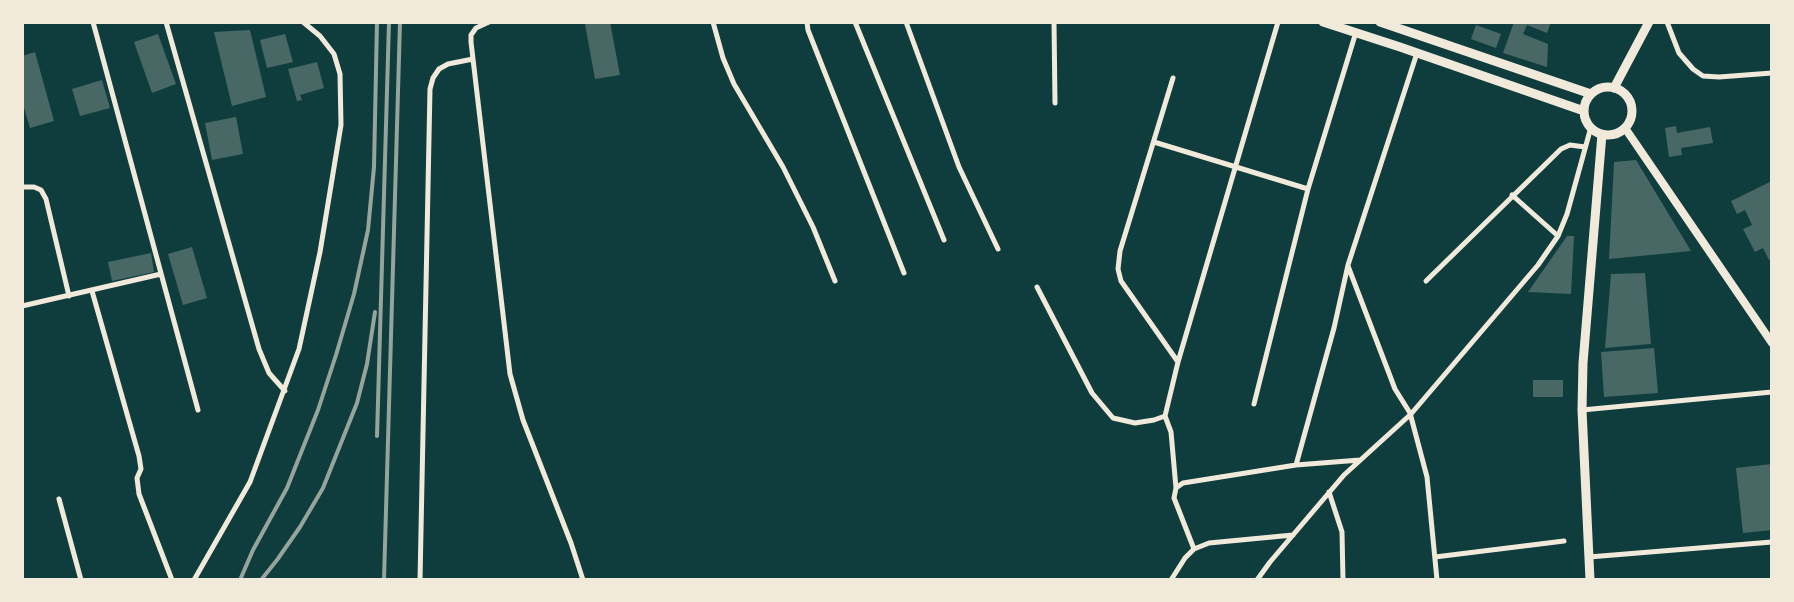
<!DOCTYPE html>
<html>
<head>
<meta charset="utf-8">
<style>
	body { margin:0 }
	#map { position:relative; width:1794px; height:602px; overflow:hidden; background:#0f3d3e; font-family:"Archivo Narrow",sans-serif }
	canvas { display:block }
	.frame { position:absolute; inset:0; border:24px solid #f1e9da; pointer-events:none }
</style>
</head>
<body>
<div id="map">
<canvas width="1794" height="602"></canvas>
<div class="frame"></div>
</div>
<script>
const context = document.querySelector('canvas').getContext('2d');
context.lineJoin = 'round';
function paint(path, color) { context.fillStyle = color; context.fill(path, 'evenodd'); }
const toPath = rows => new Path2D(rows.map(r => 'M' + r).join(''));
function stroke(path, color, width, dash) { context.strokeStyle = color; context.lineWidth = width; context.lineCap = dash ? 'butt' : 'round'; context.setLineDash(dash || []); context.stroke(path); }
const building = toPath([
	[595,22,610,22,620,75,595,79,585,24],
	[1514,22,1551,22,1547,33,1527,25,1523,34,1548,44,1547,67,1503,53],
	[1476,25,1501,34,1496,48,1471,39],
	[250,30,266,97,232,106,214,32],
	[158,34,176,84,152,93,134,42],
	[285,34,293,62,267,68,260,40],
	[35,52,54,121,30,128,22,101,22,56],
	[317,62,324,88,300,95,302,100,297,101,288,69],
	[102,80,110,108,80,116,72,89],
	[236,117,243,154,212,160,205,123],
	[1676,126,1677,133,1710,127,1713,143,1681,148,1682,155,1669,157,1665,128],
	[1636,160,1691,251,1609,259,1614,162],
	[1772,181,1772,258,1769,260,1763,248,1755,252,1743,229,1752,225,1745,210,1737,214,1731,201],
	[1567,236,1574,236,1571,294,1528,292],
	[192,247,207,298,183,305,168,254],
	[151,253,154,272,112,281,108,262],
	[1645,273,1651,344,1605,348,1611,274],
	[1654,348,1658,393,1604,397,1601,352],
	[1533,380,1563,380,1563,397,1533,397],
	[1772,464,1772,530,1743,533,1736,468]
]);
const minor = toPath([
	[93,22,198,410],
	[166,22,259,349,269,373,285,391],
	[489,22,476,28,471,35,471,42,510,374,523,420,571,543,583,580],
	[713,22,723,58,734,84,783,167,813,227,835,281],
	[807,22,808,30,904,273],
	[855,22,944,240],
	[906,22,959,167,998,249],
	[1054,22,1055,103],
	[1667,22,1679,53,1693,69,1703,76,1719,77,1772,73],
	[1173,78,1120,251,1118,269,1121,281,1178,362],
	[1154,142,1308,189],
	[22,187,34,187,41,190,46,199,69,296],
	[1512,195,1558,236],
	[1348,266,1395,389,1410,413,1427,477,1437,580],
	[1426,281,1561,149,1570,145,1585,147],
	[1037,287,1092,393,1113,418,1135,423,1154,420,1165,416,1178,362,1278,22],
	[92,291,139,456,141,469,137,478,139,494,172,580],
	[22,306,161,274],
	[1254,404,1308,189,1356,32],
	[1582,410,1772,392],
	[1165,416,1171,432,1176,488],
	[1296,465,1334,328,1348,265,1417,53],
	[1329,492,1342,532,1343,580],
	[59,499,81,580],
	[1194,549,1174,498,1176,488,1183,483,1296,465,1360,460],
	[1435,557,1564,541],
	[1589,557,1772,542],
	[194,580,250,482,299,349,320,252,341,125,340,74,334,54,320,36,303,22],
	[420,580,430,89,433,78,439,69,448,64,473,59],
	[1171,580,1185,558,1194,549,1209,543,1293,535],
	[1257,580,1270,562,1344,475,1411,414,1538,265,1558,236,1567,214,1591,127]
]);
const tertiary = toPath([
	[1625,128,1772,343]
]);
const secondary = toPath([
	[1614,88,1649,22]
]);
const primary = toPath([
	[1323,22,1400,47,1584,111],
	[1380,22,1591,94],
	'1584 111a24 24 0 1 1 48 0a24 24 0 1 1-48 0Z',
	[1590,580,1582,410,1583,363,1602,134]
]);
const rail = toPath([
	[377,436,389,22],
	[240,580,253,550,287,488,318,410,336,355,354,294,368,230,374,167,377,22],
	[261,580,277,560,300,527,323,488,357,403,367,364,375,312],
	[384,580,400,22]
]);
paint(building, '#486865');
stroke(minor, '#f1e9da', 5);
stroke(tertiary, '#f1e9da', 8);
stroke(secondary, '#f1e9da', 9);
stroke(primary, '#f1e9da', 9);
stroke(rail, '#97a49c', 4);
</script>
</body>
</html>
